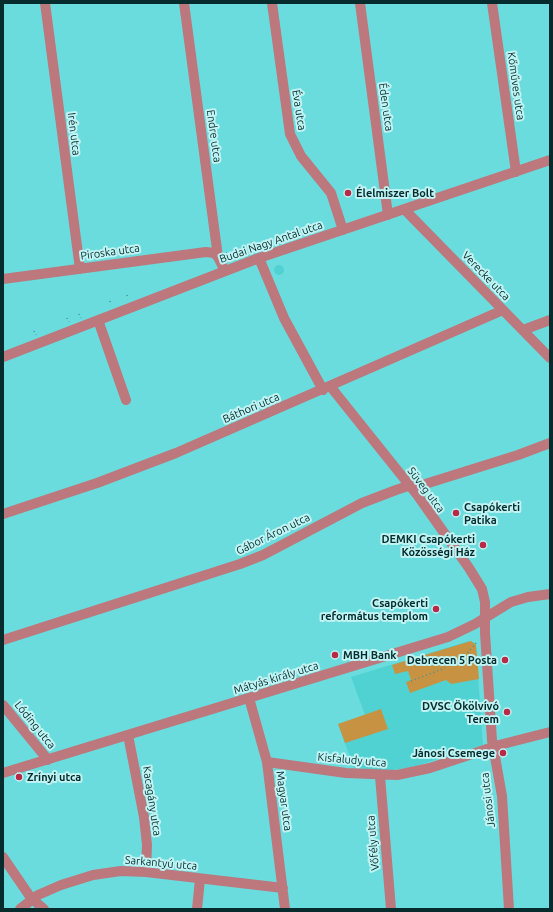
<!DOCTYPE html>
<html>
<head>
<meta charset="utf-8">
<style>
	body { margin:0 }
	#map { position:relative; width:553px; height:912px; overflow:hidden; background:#6bdcdd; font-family:Ubuntu,sans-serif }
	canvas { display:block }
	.frame { position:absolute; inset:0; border:4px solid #062c2d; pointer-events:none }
</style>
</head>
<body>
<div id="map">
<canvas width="553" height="912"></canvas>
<div class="frame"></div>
</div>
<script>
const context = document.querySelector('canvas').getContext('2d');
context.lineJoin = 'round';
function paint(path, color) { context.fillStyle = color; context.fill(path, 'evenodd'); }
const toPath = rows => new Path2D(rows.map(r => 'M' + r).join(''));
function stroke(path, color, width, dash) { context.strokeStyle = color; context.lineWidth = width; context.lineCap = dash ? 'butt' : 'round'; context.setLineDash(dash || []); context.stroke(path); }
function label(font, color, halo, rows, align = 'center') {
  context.font = font + ' Ubuntu,sans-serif'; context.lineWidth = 4; context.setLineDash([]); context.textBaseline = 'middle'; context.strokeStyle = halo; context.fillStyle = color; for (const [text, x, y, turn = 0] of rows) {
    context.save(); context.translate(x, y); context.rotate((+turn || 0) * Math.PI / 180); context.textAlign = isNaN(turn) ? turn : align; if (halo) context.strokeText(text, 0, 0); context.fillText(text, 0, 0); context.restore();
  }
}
const built = toPath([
	'274 270a5 5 0 1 1 10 0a5 5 0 1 1-10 0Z',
	[469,641,476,643,476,646,483,745,416,766,388,771,354,768,338,724,365,715,351,677]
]);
const green = toPath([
	[471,641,476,645,479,679,451,684,446,680,410,693,406,682,411,680,408,671,395,674,392,665],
	[381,709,388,729,345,743,338,724]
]);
const path = toPath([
	[226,253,242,255],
	[229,253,235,259],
	[127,295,128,299],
	[110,301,111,305],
	[79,314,81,318],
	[67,318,69,322],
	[34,331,36,335],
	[471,553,477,549],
	[460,662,476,643],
	[411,681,445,668]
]);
const minor = toPath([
	[45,3,80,269],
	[184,3,218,257,225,271],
	[272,3,290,134,301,156,331,193,343,230],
	[360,3,388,215],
	[492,3,516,172],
	[405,210,550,358],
	[259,258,284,318,323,390],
	[3,279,206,252,214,253,218,257],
	[98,320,126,400],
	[523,330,550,320],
	[3,357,259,258,550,160],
	[330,386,418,496,469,568,482,589,485,602,485,633,492,740,502,796,509,909],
	[3,514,97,483,176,453,503,310],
	[3,640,240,564,263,555,362,503,396,490,408,486,422,485,518,455,550,443],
	[249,698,267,762,285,909],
	[3,705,48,760],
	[128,735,144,817,147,845,146,872],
	[267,762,346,773,397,775,430,768,499,745,550,732],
	[3,773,448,637,475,624,511,602,528,597,550,594],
	[380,776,391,909],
	[3,857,31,898,44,909],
	[20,909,38,895,61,885,93,875,121,871,146,872,283,888],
	[197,909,200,879]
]);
const markers = [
	[348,193,4,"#b92845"],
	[456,513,4,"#b92845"],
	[483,545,4,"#b92845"],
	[436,609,4,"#b92845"],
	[335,655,4,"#b92845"],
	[505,660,4,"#b92845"],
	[507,712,4,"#b92845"],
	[503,753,4,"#b92845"],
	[19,777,4,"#b92845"]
];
const streetNames = [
	["Kőműves utca",516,86,82],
	["Éden utca",386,107,82],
	["Éva utca",299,110,81],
	["Irén utca",74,134,83],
	["Endre utca",214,136,82],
	["Budai Nagy Antal utca",271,242,-19],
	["Piroska utca",110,252,-8],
	["Verecke utca",486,276,46],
	["Báthori utca",251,408,-23],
	["Süveg utca",426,490,53],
	["Gábor Áron utca",273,534,-26],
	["Mátyás király utca",276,678,-17],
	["Lóding utca",35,725,51],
	["Kisfaludy utca",352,760,5],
	["Jánosi utca",488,800,-97],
	["Kacagány utca",152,801,81],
	["Magyar utca",284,801,82],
	["Vőfély utca",373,843,-95],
	["Sarkantyú utca",161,863,5]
];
const poiNames = [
	["Élelmiszer Bolt",356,193,"left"],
	["Csapókerti",464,507,"left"],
	["Patika",464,520,"left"],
	["DEMKI Csapókerti",475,539],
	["Közösségi Ház",475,552],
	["Csapókerti",428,603],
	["református templom",428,616],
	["MBH Bank",343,655,"left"],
	["Debrecen 5 Posta",497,660],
	["DVSC Ökölvívó",499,706],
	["Terem",499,719],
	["Jánosi Csemege",495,753],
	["Zrínyi utca",27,777,"left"]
];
paint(built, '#50d2d2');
paint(green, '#c79342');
stroke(path, '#419293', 1.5, [1, 3]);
stroke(minor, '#bc787d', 10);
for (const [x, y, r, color] of markers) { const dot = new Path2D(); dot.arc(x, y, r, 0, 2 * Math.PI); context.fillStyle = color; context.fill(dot); stroke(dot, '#c0f3f3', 1.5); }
label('11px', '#062c2d', '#c0f3f3', streetNames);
label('bold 11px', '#062c2d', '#c0f3f3', poiNames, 'right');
</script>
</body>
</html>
